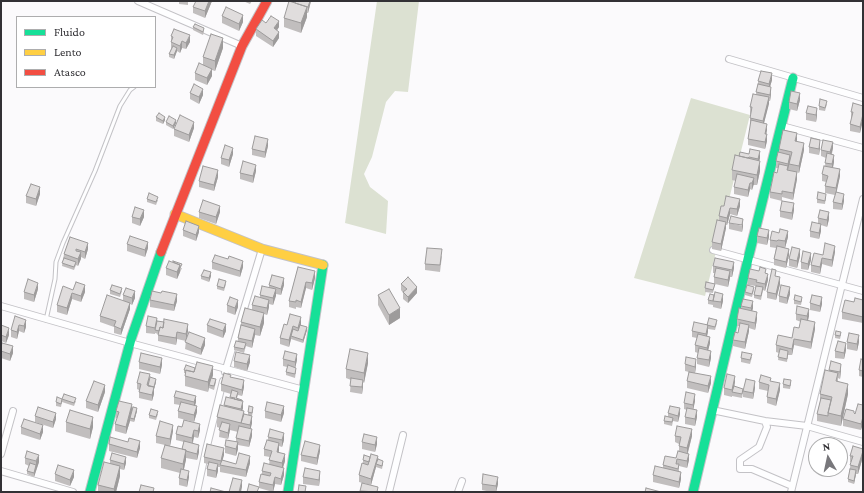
<!DOCTYPE html>
<html>
<head>
<meta charset="utf-8">
<style>
	body { margin:0 }
	#map { position:relative; width:864px; height:493px; overflow:hidden; background:#fbfafc; font-family:"Crimson Pro",serif }
	canvas { display:block }
	.frame { position:absolute; inset:0; border:2px solid #323135; pointer-events:none }
	.legend { position:absolute; left:16px; top:16px; width:140px; height:72px; box-sizing:border-box; background:#fff; border:1px solid #adadae; margin:0; padding:5px 7px; list-style:none; font-size:12px; color:#323135 }
	.legend li { display:flex; align-items:center; gap:8px; height:20px }
	.legend b { width:20px; border:1px solid #adadae }
	.north { position:absolute; left:808px; top:437px; width:40px; height:40px; box-sizing:border-box; background:#fff; border:1px solid #adadae; border-radius:50%; rotate:351deg; font-size:11px; font-weight:700; line-height:16px; text-align:center; color:#323135 }
	.north::after { content:''; display:block; margin:auto; width:14px; height:18px; background:#78777b; clip-path:polygon(50% 0,100% 100%,50% 72%,0 100%) }
</style>
</head>
<body>
<div id="map">
<canvas width="864" height="493"></canvas>
<div class="frame"></div>
<ul class="legend">
<li><b style="height:5px;background:#16e098"></b>Fluido</li>
<li><b style="height:5px;background:#ffcf43"></b>Lento</li>
<li><b style="height:5px;background:#f24e42"></b>Atasco</li>
</ul>
<div class="north">N</div>
</div>
<script>
const context = document.querySelector('canvas').getContext('2d');
context.lineJoin = 'round';
function paint(path, color) { context.fillStyle = color; context.fill(path, 'evenodd'); }
const toPath = rows => new Path2D(rows.map(r => 'M' + r).join(''));
function stroke(path, color, width, dash) { context.strokeStyle = color; context.lineWidth = width; context.lineCap = dash ? 'butt' : 'round'; context.setLineDash(dash || []); context.stroke(path); }
const green = toPath([
	[377,1,419,1,408,92,395,91,386,102,372,157,364,174,370,187,388,201,386,234,345,223],
	[691,98,750,115,705,296,634,278]
]);
const lane = toPath([
	[46,320,55,279,56,262,63,243,95,171,120,106,130,90,134,87]
]);
const street = toPath([
	[138,1,242,46],
	[729,59,863,98],
	[782,126,863,148],
	[713,250,863,291],
	[1,306,130,343,304,390],
	[225,372,262,249],
	[712,410,765,421,807,426,863,442],
	[765,421,767,427,759,447,740,460,740,469,752,469,792,486],
	[1,454,13,411],
	[1,471,73,492],
	[197,492,206,450,223,381],
	[389,492,403,435],
	[458,492,462,481],
	[791,492,863,199]
]);
const fast = toPath([
	[90,492,131,339,161,252],
	[288,492,323,265],
	[693,492,748,259,793,78]
]);
const slow = toPath([
	[175,214,262,249,323,265]
]);
const jam = toPath([
	[161,252,242,46,267,1]
]);
const wall = toPath([
	[179,1,188,1,188,5,179,4],
	[212,1,205,18,193,13,193,7],
	[243,1,252,1,250,4],
	[292,1,311,1,308,13,307,13,307,17,301,33,284,27,284,18,292,2],
	[222,16,243,22,239,31,222,23],
	[266,23,279,27,277,30,279,38,273,47,256,36,256,29],
	[193,27,204,32,203,35,193,30],
	[171,36,190,42,186,49,182,48,180,53,177,51,174,59,169,57,169,54,171,49],
	[223,48,215,71,212,70,212,76,207,85,195,80,195,73,203,65,203,57],
	[772,80,770,87,771,94,770,101,769,101,764,123,767,130,766,134,767,141,765,149,748,145,748,139,751,124,750,124,750,118,751,114,750,114,750,107,756,94,758,84,758,81],
	[190,93,203,95,199,104,190,99],
	[800,100,797,111,789,109,789,102],
	[827,104,825,111,819,110,819,106],
	[863,106,860,133,850,131,850,124,852,118,851,118,851,112],
	[806,113,817,115,816,122,806,120],
	[156,117,165,120,163,124,156,121],
	[166,122,176,123,173,129,166,125],
	[194,128,189,142,174,136,174,129],
	[797,140,797,141,804,150,799,173,797,172,797,179,793,200,782,197,782,201,770,198,770,192,777,173,778,168,776,168,776,161,779,152,779,149],
	[268,146,265,158,252,155,252,149],
	[809,147,820,147,819,155,809,153],
	[833,148,832,154,834,162,833,168,840,176,836,192,844,201,842,210,833,209,833,202,835,195,825,193,825,186,826,182,822,181,822,174,825,166,826,158,821,156,821,150],
	[233,154,229,167,221,164,221,158],
	[739,156,760,158,759,161,760,171,757,185,753,185,752,190,750,189,748,197,734,194,734,187,736,181,732,180,732,170],
	[256,171,253,183,240,179,240,173],
	[218,177,214,191,199,187,199,181],
	[40,194,36,206,26,203,26,196],
	[826,197,825,204,817,203,817,199],
	[147,199,158,200,156,205,147,202],
	[724,206,740,206,737,216,730,214,727,225,726,225,726,228,721,251,712,249,712,242,719,220,719,216],
	[794,210,792,220,780,217,780,211],
	[199,212,220,212,216,224,199,218],
	[132,217,144,217,140,226,132,223],
	[818,218,829,219,827,227,821,225,821,231,819,239,810,237,810,231,818,224],
	[729,223,743,226,742,232,729,229],
	[183,230,199,232,196,241,183,236],
	[757,236,769,237,767,245,757,243],
	[70,237,88,249,85,259,81,257,78,266,76,265,74,270,62,266,64,254],
	[788,237,785,248,789,255,786,268,774,265,774,259,776,248,770,247,770,240],
	[127,244,148,248,145,257,127,251],
	[835,252,832,267,822,264,820,274,811,272,811,265,823,255],
	[442,256,440,272,425,270,425,264],
	[800,256,797,268,789,266,789,259],
	[811,260,808,270,801,269,801,262],
	[212,262,243,267,240,277,212,269],
	[713,266,734,268,732,277,730,277,728,287,715,284,713,293,705,292,705,288,714,284,714,277,715,273,713,273],
	[298,267,315,278,312,290,306,288,301,308,296,307,296,309,289,307,289,301],
	[166,268,182,268,177,279,166,275],
	[766,273,768,280,765,291,763,290,761,300,754,298,754,295,756,286,748,285,748,278],
	[201,276,211,276,209,282,201,279],
	[776,276,780,284,776,300,767,298,767,292],
	[226,284,224,291,217,289,217,286],
	[401,284,417,293,408,303,403,299,403,293,401,290],
	[269,285,284,285,281,295,276,294,273,305,269,304,269,307,267,315,264,314,264,323,260,336,255,335,252,348,246,346,244,353,234,350,234,347,238,341,238,338,241,325,241,322,252,310,252,305,260,298,260,295,269,287],
	[38,289,34,302,24,299,24,292],
	[73,290,85,292,81,302,72,299,67,315,57,312,57,305],
	[110,290,122,291,120,297,110,294],
	[754,290,752,297,745,295,745,292],
	[161,293,177,301,174,311,150,307,150,300],
	[790,294,787,304,779,302,779,296],
	[123,295,135,298,132,305,130,304,130,309,121,335,114,333,114,327,100,322,100,316,123,301],
	[378,295,400,318,389,325,378,305],
	[708,300,723,301,721,309,713,307,713,305,708,304],
	[794,300,802,300,801,305,794,304],
	[863,300,863,323,842,319,842,312,854,302],
	[810,303,822,304,820,312,810,310],
	[227,305,238,307,235,315,227,312],
	[741,306,753,308,752,311,757,319,755,330,749,328,749,331,745,349,733,346,733,340,738,333,739,326,737,326,737,319,741,308],
	[796,314,809,316,808,321,815,329,811,349,794,345,792,355,788,355,787,362,778,360,779,353,776,352,776,345,792,338,799,328,801,322,796,320],
	[26,320,26,327,24,333,19,331,17,339,11,337,11,330],
	[157,321,188,331,187,337,205,345,201,355,185,349,186,341,177,339,176,345,158,341,158,334,155,333,155,334,146,333,146,326],
	[717,323,715,330,708,329,707,336,710,343,708,350,711,358,709,367,697,364,697,358,698,353,695,352,695,345,697,338,692,337,692,331,707,325],
	[301,324,301,325,307,330,303,343,291,339,289,347,280,344,280,338,287,325],
	[1,325,9,335,6,343,1,341],
	[207,325,226,331,223,338,207,332],
	[835,335,841,335,840,339,835,338],
	[847,342,859,342,857,351,847,349],
	[1,347,13,353,10,361,1,358],
	[846,350,844,359,835,358,835,351],
	[752,357,750,364,741,362,741,358],
	[283,359,297,360,295,367,296,371,295,378,286,375,286,372,287,367,283,366],
	[863,360,863,377,859,376,859,370],
	[234,361,250,362,247,371,234,367],
	[139,362,162,365,160,374,139,369],
	[368,363,364,383,363,382,362,394,350,392,351,380,346,378,346,369],
	[685,364,696,366,695,373,711,383,708,393,687,388,687,381,689,372,685,371],
	[184,370,213,375,212,378,216,382,214,390,209,388,208,392,185,386,185,373,184,373],
	[829,370,841,370,840,379,838,378,838,381,848,394,841,426,817,421,817,414,820,402,820,394,829,371],
	[231,377,244,387,242,396,238,395,237,398,242,401,243,408,242,410,244,414,252,423,250,429,252,436,249,447,238,445,238,449,236,456,225,453,225,446,236,442,236,438,238,432,230,430,228,439,219,437,220,428,217,427,217,417,224,406,226,397,230,398,231,394,221,391,221,384],
	[150,378,156,382,154,389,154,394,152,401,139,398,139,390,137,389,137,383],
	[771,381,780,390,776,406,767,403,767,397,768,391,759,389,759,382],
	[735,382,734,387,743,392,742,398,732,396,732,397,724,395,724,388],
	[783,384,791,384,790,389,783,388],
	[755,388,753,399,743,397,743,391],
	[105,392,98,412,86,408,86,401],
	[174,397,196,402,195,405,197,412,194,422,178,418,178,411,180,405,174,404],
	[62,399,76,401,74,406,62,402,61,407,56,406,56,402],
	[695,401,693,409,697,417,695,426,685,424,685,417,687,410,684,409,684,403],
	[863,405,861,430,843,426,843,419,854,414,855,414],
	[132,407,137,411,134,422,130,421,126,434,115,431,115,424,117,418,116,418,116,411],
	[253,411,252,416,248,415,248,412],
	[265,411,284,413,281,422,265,418],
	[668,413,680,414,678,422,673,421,672,426,664,424,664,421,668,417],
	[158,414,156,420,149,418,149,415],
	[35,416,56,419,53,428,35,422],
	[66,422,93,427,90,439,66,432],
	[178,426,200,430,198,438,194,437,193,443,199,452,197,460,186,458,184,469,189,477,187,487,179,485,179,478,180,473,161,468,161,458,165,445,156,443,156,436,173,431,170,446,182,449,184,442,176,440,176,434],
	[21,427,43,432,40,440,21,434],
	[675,436,692,436,688,453,689,460,687,468,679,466,679,472,681,479,679,488,653,482,653,475,663,468,663,465,676,458,679,451,679,444,675,442],
	[268,437,284,440,282,447,279,446,279,453,285,461,283,468,284,475,281,485,275,484,273,492,259,488,259,482,262,474,262,471,269,465,270,457,264,456,264,449,268,441],
	[128,442,140,448,137,458,109,451,109,444],
	[362,442,377,444,375,452,362,449],
	[863,449,863,461,862,461,862,460,858,474,856,474,854,484,848,482,848,479,851,462,850,462,850,456],
	[320,451,317,465,301,461,301,455],
	[224,455,222,460,236,464,250,463,246,477,220,472,220,467,218,467,218,471,216,478,207,476,207,469,208,464,204,463,204,457],
	[25,458,39,462,34,477,27,474,27,471,29,466,25,464],
	[378,459,383,464,382,469,376,467,371,485,359,482,359,475,363,463,363,460],
	[110,460,126,463,124,470,120,469,120,476,116,492,98,492,98,485,110,464],
	[55,474,74,477,70,486,55,481],
	[303,477,320,477,319,486,303,484],
	[482,484,498,484,496,492,491,492,482,490]
]);
const shadedWall = toPath([
	[209,1,212,1,205,18,205,11],
	[310,1,311,1,308,13,308,7],
	[307,7,307,17,301,33,301,23],
	[243,15,243,22,239,31,239,24],
	[279,21,279,27,274,35,274,28],
	[279,32,279,38,273,47,273,41],
	[190,35,190,42,186,49,186,43],
	[223,38,223,48,215,71,215,61],
	[182,41,182,48,180,53,180,46],
	[177,48,177,51,174,59,174,55],
	[212,69,212,76,207,85,207,78],
	[772,73,772,80,769,90,769,84],
	[771,87,771,94,770,101,770,95],
	[203,89,203,95,199,104,199,97],
	[800,93,800,100,797,111,797,104],
	[769,97,769,104,763,127,763,121],
	[817,108,817,115,816,122,816,115],
	[863,114,863,121,860,133,860,127],
	[165,117,165,120,163,124,163,121],
	[176,120,176,123,173,129,173,126],
	[194,122,194,128,189,142,189,135],
	[767,124,767,130,765,141,765,134],
	[797,133,797,140,795,148,795,141],
	[767,134,767,141,765,149,765,142],
	[268,139,268,146,265,158,265,152],
	[820,140,820,147,819,155,819,149],
	[833,142,833,148,830,159,830,152],
	[804,143,804,150,799,173,799,166],
	[233,148,233,154,229,167,229,160],
	[760,151,760,158,758,165,758,159],
	[790,155,790,161,788,170,788,173,787,170,788,164],
	[834,155,834,162,832,171,832,164],
	[760,161,760,171,757,185,757,175],
	[256,165,256,171,253,183,253,176],
	[840,169,840,176,836,195,836,188],
	[218,170,218,177,214,191,214,185],
	[797,172,797,179,793,200,793,193],
	[754,178,754,184,752,190,752,183],
	[750,183,750,189,748,197,748,190],
	[40,187,40,194,36,206,36,199],
	[844,194,844,201,842,210,842,204],
	[740,199,740,206,737,216,737,209],
	[794,203,794,210,792,220,792,213],
	[220,206,220,212,216,224,216,217],
	[730,208,730,214,727,225,727,218],
	[144,210,144,217,140,226,140,219],
	[829,212,829,219,827,227,827,220],
	[743,219,743,226,742,232,742,225],
	[726,222,726,228,721,251,721,244],
	[821,224,821,231,819,239,819,233],
	[199,226,199,232,196,241,196,235],
	[769,230,769,237,767,245,767,238],
	[788,231,788,237,785,248,785,241],
	[148,242,148,248,145,257,145,250],
	[88,243,88,249,85,259,85,252],
	[835,246,835,252,832,267,832,260],
	[789,249,789,255,786,268,786,262],
	[800,249,800,256,797,268,797,261],
	[81,252,81,259,78,266,78,259],
	[811,253,811,260,808,270,808,264],
	[822,258,822,264,820,274,820,267],
	[243,261,243,267,240,277,240,271],
	[734,262,734,268,732,277,732,270],
	[180,265,180,272,177,279,177,272],
	[315,271,315,278,312,290,312,283],
	[730,271,730,278,728,287,728,280],
	[211,272,211,276,209,282,209,278],
	[768,274,768,280,765,291,765,284],
	[780,277,780,284,776,300,776,294],
	[284,278,284,285,281,295,281,289],
	[306,282,306,288,301,308,301,302],
	[38,283,38,289,34,302,34,295],
	[85,285,85,292,81,302,81,296],
	[417,287,417,293,408,303,408,297],
	[790,287,790,294,787,304,787,298],
	[276,289,276,296,273,305,273,298],
	[135,291,135,298,132,305,132,298],
	[72,293,72,299,67,315,67,308],
	[177,294,177,301,174,311,174,305],
	[723,294,723,301,721,309,721,302],
	[822,297,822,304,820,312,820,306],
	[238,300,238,307,235,315,235,308],
	[269,300,269,307,267,315,267,308],
	[753,301,753,308,751,315,751,308],
	[130,303,130,309,121,335,121,329],
	[400,308,400,318,389,325,389,315],
	[809,309,809,316,807,323,807,316],
	[757,312,757,319,755,330,755,323],
	[264,313,264,323,260,336,260,327],
	[301,317,301,324,298,334,298,328],
	[26,320,26,327,24,333,24,326],
	[815,322,815,329,811,349,811,342],
	[188,324,188,331,186,341,186,334],
	[226,324,226,331,223,338,223,331],
	[19,325,19,331,17,339,17,332],
	[708,325,708,332,706,340,706,334],
	[749,325,749,331,745,349,745,342],
	[293,326,293,333,291,336,291,339,289,347,289,340],
	[307,327,307,330,303,343,303,340],
	[9,328,9,335,6,343,6,337],
	[255,329,255,335,252,348,252,341],
	[177,332,177,339,176,345,176,338],
	[859,335,859,342,857,351,857,344],
	[710,337,710,343,707,355,707,348],
	[205,338,205,345,201,355,201,349],
	[794,339,794,345,792,355,792,349],
	[846,343,846,350,844,359,844,353],
	[13,346,13,353,10,361,10,354],
	[711,351,711,358,709,367,709,360],
	[368,353,368,363,364,383,364,373],
	[297,354,297,360,295,369,295,362],
	[250,355,250,362,247,371,247,364],
	[162,358,162,365,160,374,160,367],
	[696,359,696,366,695,373,695,367],
	[841,364,841,370,840,379,840,372],
	[213,366,213,375,210,385,209,385,208,392,208,382],
	[711,376,711,383,708,393,708,386],
	[735,376,735,382,733,392,732,392,732,397,732,390],
	[156,379,156,382,154,389,154,394,152,401,152,395],
	[244,380,244,387,242,396,242,390],
	[363,380,363,387,362,394,362,387],
	[755,381,755,388,753,399,753,393],
	[780,383,780,390,776,406,776,399],
	[848,384,848,394,841,426,841,416],
	[105,385,105,392,98,412,98,405],
	[695,394,695,401,693,411,693,405],
	[196,396,196,402,194,409,194,402],
	[243,401,243,408,241,416,241,409],
	[132,404,132,411,130,418,130,421,126,434,126,427],
	[197,406,197,412,194,422,194,415],
	[284,406,284,413,281,422,281,415],
	[137,408,137,411,134,422,134,419],
	[680,408,680,414,678,422,678,416],
	[697,410,697,417,695,426,695,419],
	[56,413,56,419,53,428,53,422],
	[252,416,252,423,250,432,250,425],
	[93,417,93,427,90,439,90,429],
	[863,417,863,424,861,430,861,424],
	[200,424,200,430,198,438,198,431],
	[230,424,230,430,228,439,228,433],
	[43,425,43,432,40,440,40,434],
	[173,425,173,431,170,446,170,439],
	[252,429,252,436,249,447,249,441],
	[692,429,692,436,687,455,687,448],
	[194,430,194,437,192,444,192,438],
	[284,433,284,440,282,447,282,440],
	[377,437,377,444,375,452,375,445],
	[140,441,140,448,137,458,137,452],
	[238,442,238,449,236,456,236,449],
	[279,443,279,450,277,459,277,452],
	[199,445,199,452,197,460,197,454],
	[320,445,320,451,317,465,317,458],
	[224,448,224,455,221,466,221,461],
	[186,450,186,460,183,473,183,464],
	[863,451,863,458,862,458,862,460,858,474,858,467],
	[285,454,285,461,282,470,282,463],
	[689,454,689,460,687,468,687,461],
	[39,455,39,462,34,477,34,473,36,465,36,461],
	[250,456,250,463,246,477,246,470],
	[378,456,378,462,376,464,376,467,371,485,371,479],
	[126,457,126,463,124,470,124,464],
	[218,464,218,471,216,478,216,471],
	[120,466,120,476,116,492,114,492,114,489],
	[284,468,284,475,281,485,281,479],
	[74,470,74,477,70,486,70,480],
	[856,470,856,474,854,484,854,481],
	[189,471,189,477,187,487,187,480],
	[320,471,320,477,319,486,319,480],
	[681,472,681,479,679,488,679,482],
	[275,477,275,484,273,492,273,485],
	[498,477,498,484,496,492,496,486],
	[242,480,242,487,241,492,239,492]
]);
const building = toPath([
	[196,1,209,1,205,11,193,7,196,1],
	[289,1,307,7,301,23,284,18,289,1],
	[295,1,310,1,308,7,295,3,295,1],
	[226,7,243,15,239,24,222,16,226,7],
	[271,16,279,21,274,28,279,32,273,41,256,29,262,20,266,23,271,16],
	[195,24,204,28,203,32,193,27,195,24],
	[174,29,190,35,186,43,182,41,180,46,171,42,173,37,171,36,174,29],
	[211,34,223,38,215,61,203,57,211,34],
	[173,46,177,48,174,55,169,54,173,46],
	[199,63,212,69,207,78,195,73,199,63],
	[761,71,772,73,769,84,758,81,761,71],
	[194,84,203,89,199,97,190,93,194,84],
	[758,84,771,87,770,95,756,92,758,84],
	[791,91,800,93,797,104,789,102,791,91],
	[753,94,769,97,763,121,750,118,752,107,750,107,753,94],
	[820,99,827,101,825,108,819,106,820,99],
	[853,103,863,106,863,114,860,127,850,124,853,112,851,112,853,103],
	[808,106,817,108,816,115,806,113,808,106],
	[159,113,165,117,163,121,156,117,159,113],
	[180,115,194,122,189,135,174,129,180,115],
	[169,116,176,120,173,126,166,122,169,116],
	[751,120,767,124,765,134,767,134,765,142,748,139,751,120],
	[783,130,797,133,795,141,804,143,799,166,789,164,792,152,779,149,783,130],
	[255,136,268,139,265,152,252,149,255,136],
	[811,138,820,140,819,149,809,147,811,138],
	[823,140,833,142,830,152,821,150,823,140],
	[225,145,233,148,229,160,221,158,225,145],
	[750,149,760,151,758,159,749,157,748,158,739,156,740,152,749,154,750,149],
	[778,152,790,155,788,164,776,161,778,152],
	[827,153,834,155,832,164,825,163,827,153],
	[735,155,760,161,757,175,732,170,735,155],
	[243,161,256,165,253,176,240,173,243,161],
	[779,164,788,166,787,170,797,172,793,193,782,191,782,194,770,192,774,172,777,173,779,164],
	[203,166,218,170,214,185,199,181,203,166],
	[824,166,840,169,836,188,825,186,828,176,822,174,824,166],
	[737,174,754,178,752,183,750,183,748,190,734,187,737,174],
	[31,184,40,187,36,199,26,196,31,184],
	[818,192,826,194,825,201,817,199,818,192],
	[836,192,844,194,842,204,833,202,836,192],
	[149,193,158,197,156,202,147,199,149,193],
	[726,196,740,199,737,209,730,208,727,218,719,216,721,206,724,206,726,196],
	[203,200,220,206,216,217,199,212,203,200],
	[782,201,794,203,792,213,780,211,782,201],
	[135,207,144,210,140,219,132,217,135,207],
	[820,210,829,212,827,220,818,218,820,210],
	[731,216,743,219,742,225,729,223,731,216],
	[717,220,726,222,721,244,712,242,717,220],
	[186,221,199,226,196,235,183,230,186,221],
	[812,222,821,224,819,233,810,231,812,222],
	[759,228,769,230,767,238,757,236,759,228],
	[780,229,788,231,785,241,778,240,777,241,770,240,772,231,779,233,780,229],
	[130,236,148,242,145,250,127,244,130,236],
	[70,237,88,243,85,252,76,249,76,251,81,252,78,259,64,254,70,237],
	[825,243,835,246,832,260,822,258,820,267,811,265,814,253,823,255,825,243],
	[777,246,789,249,786,262,774,259,777,246],
	[792,247,800,249,797,261,789,259,792,247],
	[427,248,442,249,440,265,425,264,427,248],
	[803,251,811,253,808,264,801,262,803,251],
	[215,255,228,259,229,256,243,261,240,271,212,262,215,255],
	[64,258,76,262,74,267,62,263,64,258],
	[715,258,734,262,732,270,713,266,715,258],
	[169,261,180,265,177,272,166,268,169,261],
	[173,261,182,264,180,268,180,265,173,262,173,261],
	[298,267,315,271,312,283,306,282,301,302,296,300,296,302,289,301,298,267],
	[760,267,766,269,765,273,768,274,765,284,756,282,757,280,748,278,750,269,759,271,760,267],
	[716,268,730,271,728,280,714,277,716,268],
	[772,269,776,270,775,276,780,277,776,294,767,292,772,269],
	[204,270,211,272,209,278,201,276,204,270],
	[272,275,284,278,281,289,269,285,272,275],
	[408,277,417,287,408,297,403,292,407,289,401,284,408,277],
	[28,279,38,283,34,295,24,292,28,279],
	[219,279,226,281,224,288,217,286,219,279],
	[76,282,85,285,81,296,72,293,67,308,57,305,63,286,73,290,76,282],
	[706,282,715,284,713,290,705,288,706,282],
	[112,285,122,288,120,294,110,290,112,285],
	[747,285,754,287,752,294,745,292,747,285],
	[781,285,790,287,787,298,779,296,781,285],
	[262,286,276,289,273,298,260,295,262,286],
	[756,286,763,287,761,296,754,295,756,286],
	[126,288,135,291,132,298,123,295,126,288],
	[389,289,400,308,389,315,378,295,389,289],
	[152,291,161,293,162,291,177,294,174,305,150,300,152,291],
	[715,292,723,294,721,302,713,301,715,292],
	[710,294,714,295,713,301,708,300,710,294],
	[107,295,130,303,121,329,114,326,116,321,100,316,107,295],
	[795,295,802,297,801,302,794,300,795,295],
	[812,295,822,297,820,306,810,303,812,295],
	[255,296,269,300,267,308,252,305,255,296],
	[230,297,238,300,235,308,227,305,230,297],
	[855,298,863,300,863,317,842,312,845,300,854,302,855,298],
	[743,299,753,301,751,308,741,306,743,299],
	[797,306,809,309,807,316,796,314,797,306],
	[245,308,264,313,260,327,241,322,245,308],
	[739,308,757,312,755,323,737,319,739,308],
	[290,314,301,317,298,328,293,326,289,340,280,338,284,324,287,325,290,314],
	[15,316,26,320,24,326,19,325,17,332,11,330,15,316],
	[148,316,157,318,155,328,146,326,148,316],
	[709,318,717,320,715,327,707,325,709,318],
	[164,319,188,324,186,334,177,332,176,338,158,335,160,327,163,328,164,319],
	[210,319,226,324,223,331,207,325,210,319],
	[801,319,815,322,811,342,794,339,792,349,776,345,778,335,792,338,794,327,799,328,801,319],
	[157,321,164,322,163,328,160,327,159,331,155,330,157,321],
	[694,322,708,325,706,334,692,331,694,322],
	[740,323,749,325,745,342,733,340,735,332,738,333,740,323],
	[1,325,9,328,6,337,1,335,1,325],
	[241,325,255,329,252,341,238,338,241,325],
	[300,325,307,327,303,340,291,336,293,329,298,331,300,325],
	[836,331,841,332,840,336,835,335,836,331],
	[189,332,205,338,201,349,185,342,189,332],
	[849,333,859,335,857,344,847,342,849,333],
	[698,334,710,337,707,348,695,345,698,334],
	[236,341,246,343,244,349,234,347,236,341],
	[838,341,846,343,844,353,835,351,838,341],
	[2,343,13,346,10,354,1,351,1,347,2,343],
	[699,348,711,351,709,360,697,358,699,348],
	[350,349,368,353,364,373,346,369,350,349],
	[780,349,788,351,787,359,778,357,780,349],
	[285,351,297,354,295,362,283,359,285,351],
	[236,352,250,355,247,364,234,361,236,352],
	[742,352,752,354,750,360,741,358,742,352],
	[141,353,162,358,160,367,139,362,141,353],
	[686,357,696,359,695,367,685,364,686,357],
	[861,359,863,360,863,371,859,370,861,359],
	[831,361,841,364,840,372,829,370,831,361],
	[197,362,213,366,208,382,185,376,186,370,194,372,197,362],
	[186,365,195,368,194,372,184,370,186,365],
	[288,365,296,368,295,374,286,372,288,365],
	[825,370,838,373,836,381,848,384,841,416,828,413,832,397,820,394,825,370],
	[140,372,150,374,147,385,154,387,152,395,139,392,141,384,137,383,140,372],
	[689,372,711,376,708,386,687,381,689,372],
	[224,373,231,375,230,377,244,380,242,390,221,384,224,373],
	[727,374,735,376,732,390,724,388,727,374],
	[761,375,771,378,770,381,780,383,776,399,767,397,769,385,759,382,761,375],
	[150,377,156,379,154,387,148,386,150,377],
	[211,378,216,379,214,386,209,385,211,378],
	[351,378,363,380,362,387,350,386,351,378],
	[746,379,755,381,753,393,743,391,746,379],
	[784,379,791,380,790,386,783,384,784,379],
	[94,381,105,385,98,405,86,401,94,381],
	[734,386,743,389,742,394,732,392,734,386],
	[232,390,238,392,236,398,242,400,242,401,234,399,235,398,230,397,232,390],
	[176,391,196,396,194,402,174,397,176,391],
	[686,392,695,394,693,405,684,403,686,392],
	[64,394,76,398,74,403,62,399,64,394],
	[57,397,62,399,61,404,56,402,57,397],
	[226,397,243,401,241,409,224,405,226,397],
	[821,398,831,400,828,413,828,416,817,414,821,398],
	[119,401,132,404,126,427,115,424,119,412,116,411,119,401],
	[181,402,197,406,194,415,178,411,181,402],
	[267,402,284,406,281,415,265,411,267,402],
	[858,404,863,405,863,417,861,424,843,419,846,409,854,411,854,413,855,414,858,404],
	[220,405,244,411,241,423,217,417,220,405],
	[249,406,253,407,252,413,248,412,249,406],
	[670,406,680,408,678,416,668,413,670,406],
	[38,407,56,413,53,422,35,416,38,407],
	[133,407,137,408,134,419,130,418,133,407],
	[687,408,697,410,695,419,685,417,687,408],
	[151,409,158,411,156,417,149,415,151,409],
	[70,410,93,417,90,429,66,422,70,410],
	[244,414,252,416,250,425,241,423,244,414],
	[665,416,673,418,672,422,664,421,665,416],
	[24,419,43,425,40,434,21,427,24,419],
	[184,420,200,424,198,431,194,430,192,438,176,434,178,426,182,427,184,420],
	[160,421,173,425,170,439,156,436,160,421],
	[222,422,230,424,228,433,219,430,222,422],
	[239,426,252,429,249,441,236,438,239,426],
	[677,426,692,429,687,448,679,446,681,437,675,436,677,426],
	[270,429,284,433,282,440,268,437,270,429],
	[364,434,377,437,375,445,362,442,364,434],
	[110,437,128,442,129,438,140,441,137,452,109,444,110,437],
	[226,440,238,442,236,449,225,446,226,440],
	[267,440,279,443,277,452,285,454,282,463,269,460,272,451,264,449,267,440],
	[184,441,199,445,197,454,186,451,186,450,182,449,184,441],
	[305,441,320,445,317,458,301,455,305,441],
	[207,444,224,448,221,461,204,457,207,444],
	[165,445,186,450,183,464,161,458,165,445],
	[853,446,863,449,863,451,858,467,850,465,853,456,850,456,853,446],
	[27,451,39,455,36,461,25,458,27,451],
	[678,451,689,454,687,461,677,459,676,464,679,464,678,469,663,465,665,456,676,458,678,451],
	[112,453,126,457,124,464,110,460,112,453],
	[239,453,250,456,246,470,220,465,222,460,236,464,239,453],
	[371,454,378,456,371,479,359,475,362,463,368,465,371,454],
	[364,455,370,457,369,462,363,460,364,455],
	[378,459,383,461,382,466,376,464,378,459],
	[104,462,120,466,114,489,98,485,104,462],
	[209,462,218,464,216,471,207,469,209,462],
	[30,463,36,465,34,473,27,471,30,463],
	[264,463,284,468,281,479,275,477,273,485,259,482,261,474,270,476,271,473,262,471,264,463],
	[58,465,74,470,70,480,55,474,58,465],
	[655,466,681,472,679,482,653,475,655,466],
	[305,468,320,471,319,480,303,477,305,468],
	[181,469,189,471,187,480,179,478,181,469],
	[850,469,856,470,854,481,848,479,850,469],
	[483,474,498,477,496,486,482,484,483,474],
	[233,478,242,480,239,492,229,492,233,478],
	[362,483,378,487,377,492,360,491,362,483],
	[249,484,259,487,257,492,247,492,249,484],
	[141,485,154,488,153,492,139,492,141,485],
	[299,485,306,486,305,492,298,492,299,485],
	[211,488,226,492,210,492,211,488],
	[646,488,661,492,645,492,646,488]
]);
paint(green, '#dce1d2');
stroke(lane, '#c3c2c6', 5);
stroke(street, '#c3c2c6', 8);
stroke(fast, '#c3c2c6', 11);
stroke(slow, '#c3c2c6', 11);
stroke(jam, '#c3c2c6', 11);
stroke(lane, '#fefeff', 3);
stroke(street, '#fefeff', 6);
stroke(fast, '#16e098', 9);
stroke(slow, '#ffcf43', 9);
stroke(jam, '#f24e42', 9);
paint(wall, '#c1bebe');
paint(shadedWall, '#9d9b9b');
paint(building, '#e0dddd');
stroke(building, '#9d9b9b', 1);
</script>
</body>
</html>
